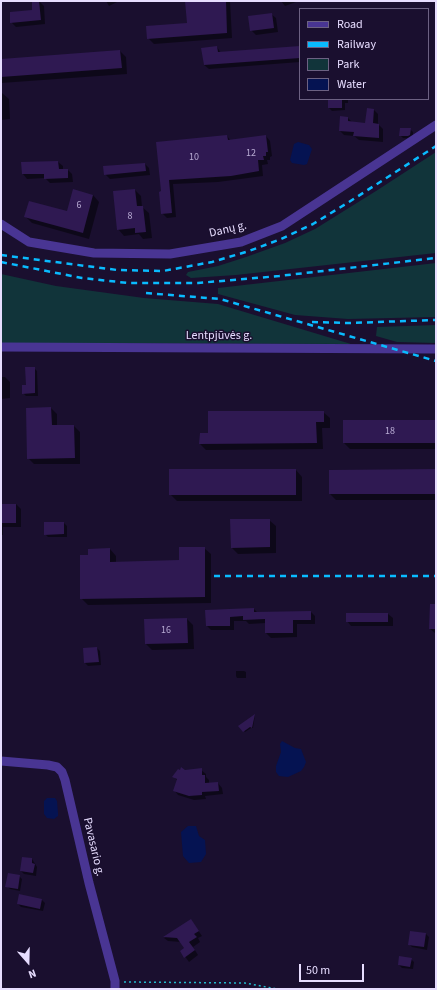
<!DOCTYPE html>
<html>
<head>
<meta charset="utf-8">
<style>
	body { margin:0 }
	#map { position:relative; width:437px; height:990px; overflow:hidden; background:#1a0f2f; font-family:"Source Sans 3",sans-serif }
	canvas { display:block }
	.frame { position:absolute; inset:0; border:2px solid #e7ddff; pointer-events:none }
	.legend { position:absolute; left:299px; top:8px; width:130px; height:92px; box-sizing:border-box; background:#1a0f2f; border:1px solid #6c6182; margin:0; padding:5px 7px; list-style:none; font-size:12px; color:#e7ddff }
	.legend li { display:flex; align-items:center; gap:8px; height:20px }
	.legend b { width:20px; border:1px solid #6c6182 }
	.north { position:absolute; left:8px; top:942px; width:40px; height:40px; -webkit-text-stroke:3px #1a0f2f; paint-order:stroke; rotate:160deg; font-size:11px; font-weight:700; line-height:16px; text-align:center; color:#e7ddff }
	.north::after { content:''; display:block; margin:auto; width:14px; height:18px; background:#e7ddff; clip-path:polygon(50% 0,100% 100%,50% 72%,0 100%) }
	.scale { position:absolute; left:299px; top:964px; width:65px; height:18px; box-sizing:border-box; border:2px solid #e7ddff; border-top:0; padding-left:5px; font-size:12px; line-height:14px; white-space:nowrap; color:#e7ddff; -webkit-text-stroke:3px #1a0f2f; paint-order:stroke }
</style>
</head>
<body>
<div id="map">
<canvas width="437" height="990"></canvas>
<div class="frame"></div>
<ul class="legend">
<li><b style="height:5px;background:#493593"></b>Road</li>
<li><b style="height:5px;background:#09bbff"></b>Railway</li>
<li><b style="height:11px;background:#11343a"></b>Park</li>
<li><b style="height:11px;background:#051352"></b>Water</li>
</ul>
<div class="north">N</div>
<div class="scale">50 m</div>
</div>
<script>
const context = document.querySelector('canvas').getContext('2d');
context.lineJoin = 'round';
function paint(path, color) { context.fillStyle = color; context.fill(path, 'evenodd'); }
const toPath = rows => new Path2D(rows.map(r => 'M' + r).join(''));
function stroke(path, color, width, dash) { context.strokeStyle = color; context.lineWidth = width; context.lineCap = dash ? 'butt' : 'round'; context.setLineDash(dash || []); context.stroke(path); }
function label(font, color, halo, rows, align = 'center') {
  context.font = font + ' "Source Sans 3",sans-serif'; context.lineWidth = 3; context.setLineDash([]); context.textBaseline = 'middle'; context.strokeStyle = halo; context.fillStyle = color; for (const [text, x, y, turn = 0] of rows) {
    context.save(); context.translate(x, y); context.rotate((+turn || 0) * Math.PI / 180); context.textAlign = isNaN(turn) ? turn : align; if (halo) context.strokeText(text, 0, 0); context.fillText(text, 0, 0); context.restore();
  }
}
const green = toPath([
	[436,152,436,253,236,275,191,278,186,275,188,272,218,266,246,257,285,243,315,229,376,191],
	[436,263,436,317,348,319,295,315,218,294,218,288],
	[1,274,56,286,144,298,218,304,351,344,1,343],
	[436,325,436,343,397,342,376,336,377,327]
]);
const water = toPath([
	[298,142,309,145,312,149,307,164,304,165,292,163,290,160,294,144],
	[282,741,295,748,301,749,306,762,304,767,301,771,288,777,279,776,276,772,276,766,281,752,280,744],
	[47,798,55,798,57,801,58,813,58,816,54,819,47,818,44,814,44,801],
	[188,826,196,826,199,836,205,840,206,854,201,862,189,863,183,856,181,832]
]);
const shadow = toPath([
	[39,1,44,6,45,24,16,27,11,22,33,11],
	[106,1,119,1,109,6],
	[187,1,230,1,232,38,154,44,148,38,188,24],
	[281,1,295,1,296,2,285,6],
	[271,14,276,18,278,32,256,35,251,30],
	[217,47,221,53,300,47,300,62,209,69,204,65,203,49],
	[120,51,126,57,127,74,1,83,1,60],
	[1,93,2,93,9,99,10,119,1,120],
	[329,99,348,99,348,103,345,103,345,110,332,111,329,108],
	[367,109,374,110,378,114,378,124,383,129,383,142,359,140,354,136,344,135,340,131,348,118,353,123,366,124],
	[410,129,413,132,413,138,412,139,403,138,400,135],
	[227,136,231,141,266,136,270,141,272,156,270,157,270,160,267,160,268,164,262,165,263,176,218,182,173,184,176,217,167,218,162,213,162,192,157,143],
	[58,162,63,166,63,170,68,170,72,174,73,182,50,183,45,178,27,179,23,174],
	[145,164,149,168,150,175,110,179,105,174],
	[135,190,141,196,142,207,149,213,152,238,143,239,139,234,124,236,118,229],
	[93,195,99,202,89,239,32,223,26,217,68,212],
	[34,368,37,371,38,396,26,396,23,393],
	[1,377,5,377,10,382,10,398,1,399],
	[51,408,57,414,57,426,74,426,80,432,80,464,34,464,28,458],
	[323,412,330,418,330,428,322,428,323,449,206,450,200,444,209,434],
	[344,421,436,421,436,449,350,449,344,443],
	[296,470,302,477,302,501,177,501,170,494],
	[436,470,436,500,336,500,330,494],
	[16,504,21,509,21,527,3,527,3,535,1,535,1,505],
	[269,520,276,526,276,553,238,554,232,548],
	[64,523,67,526,67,537,48,537,45,534],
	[204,548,211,554,211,603,88,605,81,598,89,556,110,549,116,556,116,563,180,561],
	[254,609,258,613,311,612,315,616,315,624,297,624,297,637,271,638,266,633,266,623,249,624,246,621,234,621,234,630,211,630,207,626,206,611],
	[436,613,436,633,435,633,430,629],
	[388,614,393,618,393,626,351,626,347,621],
	[187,619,193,625,194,649,152,650,146,644,145,620],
	[97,648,100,651,101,665,88,666,85,663],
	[236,671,244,671,246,672,246,678,237,678,236,676],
	[255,715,253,728,251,728,245,732,240,726],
	[201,770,206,774,206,777,209,780,209,784,218,783,222,788,223,794,205,796,206,799,194,800,178,795,174,790,177,780,174,777,185,771],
	[32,859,37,867,36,876,24,874,21,871],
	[19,876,22,879,20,891,10,889,7,886],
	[42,900,45,903,43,911,21,907,18,904],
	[191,920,202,936,198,938,200,942,193,947,198,955,189,962,181,951,185,948,181,942,168,941,164,938],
	[426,934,429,937,427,950,412,947,409,944],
	[411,959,414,962,413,969,402,968,399,965]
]);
const building = toPath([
	[32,1,39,1,41,20,10,23,10,12,32,10],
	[185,1,226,1,227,33,147,39,146,26,187,23],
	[272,13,274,28,250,31,248,16],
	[217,46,218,52,300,46,300,58,204,65,201,48],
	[120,50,122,68,1,77,1,59],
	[328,99,342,99,342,108,328,108],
	[367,108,374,109,373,123,379,124,379,138,353,136,354,132,339,131,340,116,348,117,348,121,365,123],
	[400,128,411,128,410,135,408,136,399,136],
	[227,135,228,140,266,135,268,152,266,152,266,156,263,156,264,160,258,160,259,171,231,176,169,180,172,213,161,214,159,192,161,191,156,142],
	[58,161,59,169,68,169,68,178,44,179,44,174,22,174,21,162],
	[145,163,146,171,104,175,103,166],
	[73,189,93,195,83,233,24,217,29,201,67,211],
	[135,189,137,206,143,206,146,232,135,233,135,228,117,230,113,191],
	[25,367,35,367,35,393,22,394,22,385,26,385],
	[51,407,52,425,74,425,75,458,27,459,26,408],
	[208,411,324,411,324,422,316,422,317,443,199,444,200,433,208,433],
	[343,420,436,420,436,443,343,443],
	[169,469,296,469,296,495,169,495],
	[436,469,436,494,329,494,329,470],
	[1,504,16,504,16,523,1,523],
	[230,519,270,519,270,547,231,548],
	[44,522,64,522,64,534,44,535],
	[179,547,205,547,205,597,80,599,80,555,88,555,88,549,110,548,110,562,179,560],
	[430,604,436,604,436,629,429,629],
	[254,608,254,612,311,611,311,620,293,620,293,633,265,633,265,619,243,620,243,616,230,617,230,626,206,626,205,610],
	[346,613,388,613,388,622,346,622],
	[187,618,188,643,145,644,144,619],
	[97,647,99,662,84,663,83,648],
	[255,714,252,728,250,727,243,732,238,726],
	[181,767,185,770,202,768,202,775,205,775,205,783,218,782,219,791,202,792,202,795,189,796,173,791,177,779,172,777,178,769,180,770],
	[22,857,32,858,32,863,35,864,33,873,20,871],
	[8,873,20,875,18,889,5,887],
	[19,894,42,899,40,909,17,904],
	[191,919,199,931,194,934,197,937,189,942,195,950,184,958,180,951,184,948,177,938,163,937],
	[410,931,426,933,424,947,408,945],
	[399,956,412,958,410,967,398,965]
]);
const path = toPath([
	[124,982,245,983,277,989]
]);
const minor = toPath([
	[1,224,29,242,94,253,170,254,241,242,282,226,436,125],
	[1,347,436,349],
	[1,761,48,765,57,767,62,772,65,780,89,883,115,981,115,989]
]);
const rail = toPath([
	[1,255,117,270,163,271,212,262,249,251,281,239,313,224,349,202,436,146],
	[1,262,82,278,128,283,198,283,279,276,436,258],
	[146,293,220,299,436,361],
	[312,322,349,323,436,320],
	[214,576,436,576]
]);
const numberNames = [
	["12",251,154],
	["10",194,158],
	["6",79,206],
	["8",130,217],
	["18",390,432],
	["16",166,631]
];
const streetNames = [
	["Danų g.",228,230,-13],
	["Lentpjūvės g.",219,336],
	["Pavasario g.",93,847,77]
];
paint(green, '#11343a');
paint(water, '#051352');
paint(shadow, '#0007');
paint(building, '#2f1952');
stroke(path, '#23b9cc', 1.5, [2, 3]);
stroke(minor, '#493593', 9);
stroke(rail, '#09bbff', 2.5, [6, 5]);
label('10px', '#b9acd4', null, numberNames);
label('12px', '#e7ddff', '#1a0f2f', streetNames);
</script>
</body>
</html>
